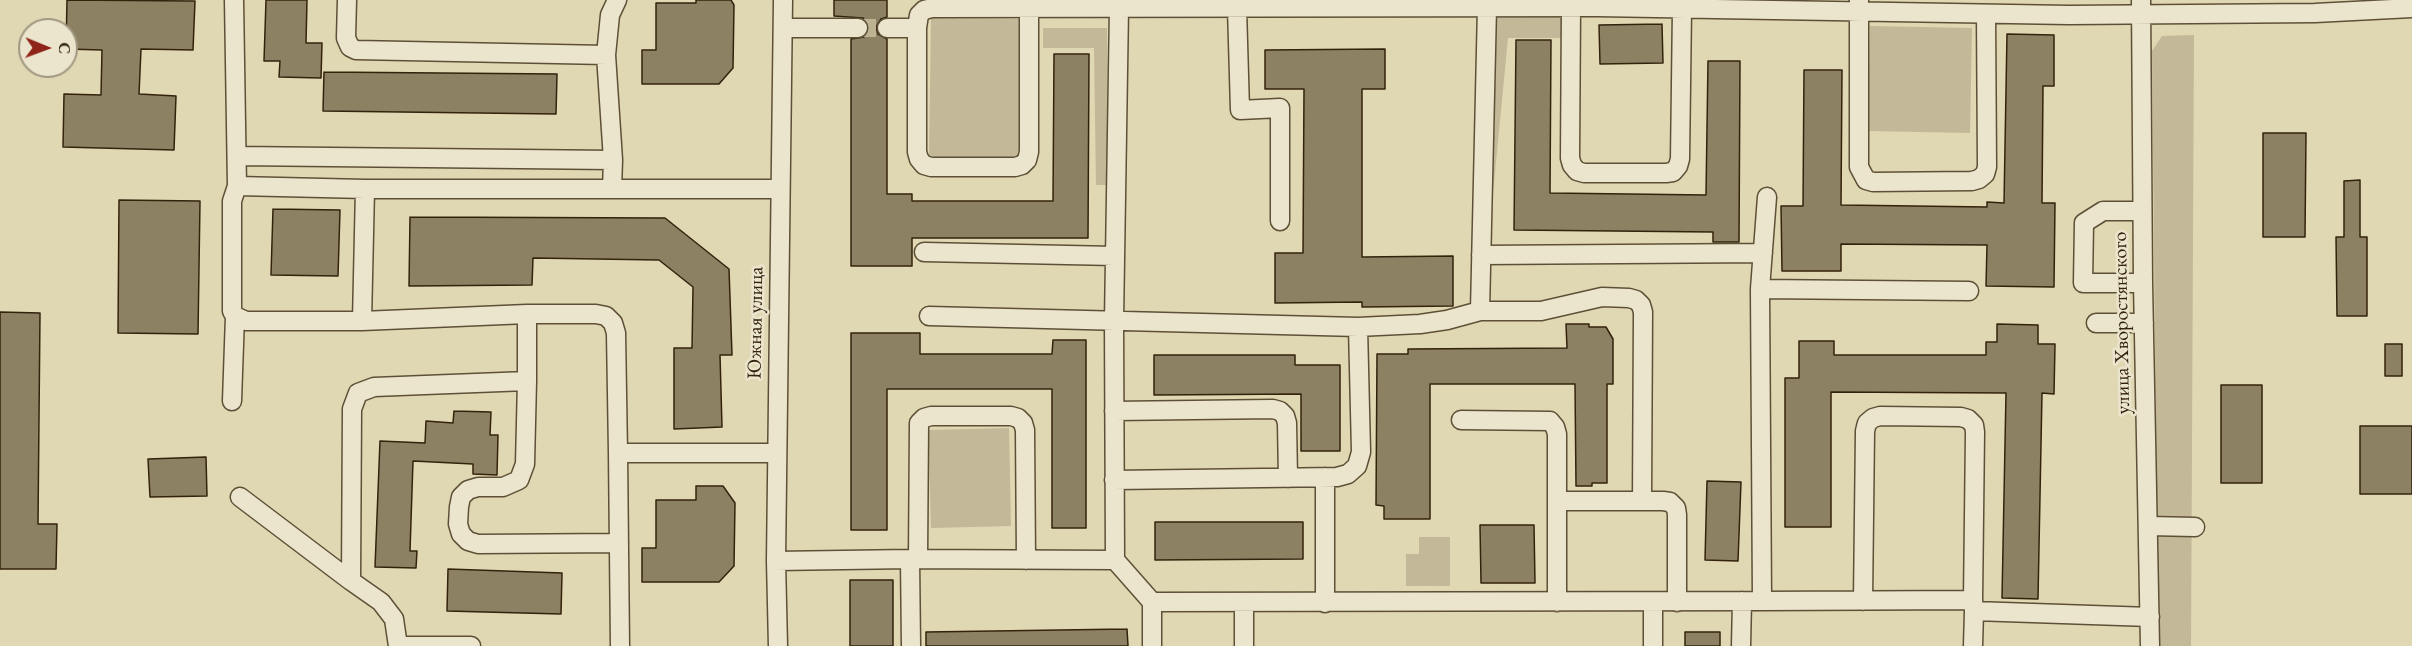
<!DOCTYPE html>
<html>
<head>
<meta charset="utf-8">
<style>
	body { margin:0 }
	#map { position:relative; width:2412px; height:646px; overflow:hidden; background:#e0d7b3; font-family:"EB Garamond",serif }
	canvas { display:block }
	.north { position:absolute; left:18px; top:18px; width:60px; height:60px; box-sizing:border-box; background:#ebe5ce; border:2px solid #a19781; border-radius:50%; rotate:91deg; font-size:16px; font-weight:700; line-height:24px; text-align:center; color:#33230d }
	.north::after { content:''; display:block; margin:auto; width:21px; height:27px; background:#8f2418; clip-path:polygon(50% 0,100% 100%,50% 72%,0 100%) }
</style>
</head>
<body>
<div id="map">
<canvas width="2412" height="646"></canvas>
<div class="north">С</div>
</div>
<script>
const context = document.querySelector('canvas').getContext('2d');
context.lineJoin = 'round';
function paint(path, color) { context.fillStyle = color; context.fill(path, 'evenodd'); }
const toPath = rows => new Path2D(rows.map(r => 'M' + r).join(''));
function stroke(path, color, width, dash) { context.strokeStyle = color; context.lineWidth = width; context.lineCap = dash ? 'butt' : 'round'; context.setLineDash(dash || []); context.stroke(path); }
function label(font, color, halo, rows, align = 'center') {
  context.font = font + ' "EB Garamond",serif'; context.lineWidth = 5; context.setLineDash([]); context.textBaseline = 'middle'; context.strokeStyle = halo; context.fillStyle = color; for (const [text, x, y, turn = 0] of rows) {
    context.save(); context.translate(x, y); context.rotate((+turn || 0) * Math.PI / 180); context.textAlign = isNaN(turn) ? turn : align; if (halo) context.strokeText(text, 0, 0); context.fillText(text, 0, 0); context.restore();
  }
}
const green = toPath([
	[1565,16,1564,38,1508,38,1489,234,1495,17],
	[931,18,1025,19,1023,159,929,157],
	[1870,26,1972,28,1970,133,1868,131],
	[1043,28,1107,28,1108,185,1096,185,1094,48,1043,48],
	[2194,35,2191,646,2158,646,2152,51,2162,36],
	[1009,428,1011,526,931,528,928,430],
	[1419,537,1450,537,1450,586,1406,586,1406,554,1419,554]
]);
const building = toPath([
	[67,0,195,1,193,50,141,49,139,94,176,96,174,150,63,147,64,94,101,95,102,50,66,49,67,0],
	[266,0,307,0,306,43,322,43,321,78,279,77,280,61,264,61,266,0],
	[696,0,731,0,734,5,733,68,719,84,642,84,642,50,656,50,656,3,696,3,696,0],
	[834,0,887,0,887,17,881,19,876,27,878,34,887,39,887,194,912,194,912,201,1053,201,1054,54,1089,54,1088,238,912,238,912,266,851,266,851,39,864,37,869,27,863,18,834,16,834,0],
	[1662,24,1663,63,1600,64,1599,25,1662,24],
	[2007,34,2054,35,2054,86,2043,86,2042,203,2055,203,2054,287,1986,286,1987,245,1841,244,1841,271,1782,271,1781,206,1803,206,1804,70,1842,70,1841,205,1987,207,1987,202,2004,203,2007,34],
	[1516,40,1551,40,1550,193,1706,195,1708,61,1740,61,1739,242,1713,242,1713,232,1514,230,1516,40],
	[1385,49,1385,89,1362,89,1362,257,1453,256,1453,306,1362,307,1362,302,1275,303,1275,253,1303,253,1304,89,1265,89,1265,50,1385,49],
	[324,72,557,74,556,114,323,111,324,72],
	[2263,133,2306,133,2305,237,2263,237,2263,133],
	[2360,180,2360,237,2367,237,2367,316,2337,316,2336,237,2344,237,2344,181,2360,180],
	[119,200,200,201,198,334,118,333,119,200],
	[273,209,340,210,338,276,271,275,273,209],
	[410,217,665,218,729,269,732,355,720,355,722,427,674,429,674,348,692,348,693,287,659,260,533,258,532,285,409,286,410,217],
	[0,312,40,313,38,524,57,524,56,569,0,569,0,312],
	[1566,324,1589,324,1589,327,1606,327,1613,339,1613,384,1607,384,1607,483,1592,483,1592,486,1576,486,1575,384,1430,384,1430,519,1384,519,1384,506,1376,505,1377,354,1408,354,1408,349,1567,348,1566,324],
	[1997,324,2038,325,2038,344,2055,344,2054,394,2042,393,2038,599,2002,598,2006,393,1831,392,1831,527,1785,527,1785,378,1799,378,1799,341,1834,341,1834,355,1986,355,1986,342,1997,342,1997,324],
	[851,333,920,333,920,354,1052,354,1053,340,1086,340,1086,528,1052,528,1052,389,887,389,887,530,851,530,851,333],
	[2385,344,2402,344,2402,376,2385,376,2385,344],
	[1154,355,1295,355,1295,365,1340,365,1340,451,1301,451,1301,394,1154,395,1154,355],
	[2221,385,2262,385,2262,483,2221,483,2221,385],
	[454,411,491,412,490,435,498,435,497,475,473,474,473,464,413,461,410,551,417,551,416,568,375,567,380,441,425,443,426,421,453,423,454,411],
	[2360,426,2412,426,2412,494,2360,494,2360,426],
	[206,457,207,496,150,497,148,459,206,457],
	[1707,481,1741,482,1738,561,1705,560,1707,481],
	[696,486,723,486,735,503,734,566,719,582,642,582,642,548,656,548,656,500,696,500,696,486],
	[1155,522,1303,522,1303,559,1155,560,1155,522],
	[1480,525,1534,525,1535,583,1481,583,1480,525],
	[448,569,562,573,561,614,447,611,448,569],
	[850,580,893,580,893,646,850,646,850,580],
	[1127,629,1128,646,926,646,926,632,1127,629],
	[1685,632,1720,632,1720,646,1685,646,1685,632]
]);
const minorTunnel = toPath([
	[858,28,887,28]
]);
const minor = toPath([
	[234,0,237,186,232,201,232,311,235,316,246,321,362,321,365,189,237,186],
	[347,0,346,38,350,47,356,50,606,55],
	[617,0,610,15,606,55,613,160,612,189,780,189],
	[1859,0,1859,167,1866,180,1873,182,1972,181,1979,179,1985,174,1987,167,1986,14],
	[2141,0,2143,283,2150,646],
	[1571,7,1570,158,1572,165,1577,171,1584,173,1666,173,1673,172,1678,166,1680,159,1682,9],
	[1119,8,1114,321,1115,560,1152,602,1152,646],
	[1237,8,1240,110,1280,108,1280,221],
	[783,28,858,28],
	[887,28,917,28,919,15,924,10,932,8,1597,7,2069,15,2315,13,2412,8],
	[917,28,917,152,919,159,924,165,931,167,1015,167,1022,165,1027,160,1029,152,1029,8],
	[237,156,613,160],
	[365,189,612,189],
	[2142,211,2103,211,2084,223,2083,283,2143,283],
	[924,252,1115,256],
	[1481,255,1763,253],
	[1760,289,1969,291],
	[1480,311,1541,311,1602,297,1629,298,1636,300,1641,305,1643,312,1642,501,1663,501,1670,502,1676,508,1677,515,1677,602],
	[929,316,1358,327,1420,324,1447,320,1480,311,1487,7],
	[362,321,527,314,596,314,606,316,613,323,616,333,618,453],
	[2096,323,2144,323],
	[527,381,527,314],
	[232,401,235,316],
	[1114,411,1273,409,1280,411,1285,416,1287,423,1288,478],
	[1461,420,1550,421,1555,427,1557,434,1557,501,1642,501],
	[1325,477,1325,603],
	[1114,480,1337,477,1348,474,1357,466,1361,452,1358,327],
	[240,497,351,581],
	[2149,526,2195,527],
	[910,559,911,646],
	[918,559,919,423,924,418,931,416,1011,416,1018,418,1023,423,1025,430,1026,560],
	[776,561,910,559,1115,560],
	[1762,601,1973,600,1974,611,2150,617],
	[1863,601,1865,431,1867,423,1873,418,1880,416,1961,417,1968,419,1974,425,1975,432,1973,600],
	[1152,602,1762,601,1760,289,1767,197],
	[1557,602,1557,501],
	[1653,602,1653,646],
	[398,646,394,619,381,602,351,581,352,409,358,393,374,387,527,381,525,464,519,480,503,487,478,487,468,490,461,497,459,507,458,524,461,534,468,541,478,544,619,543],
	[398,646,471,646],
	[620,646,618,453,777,453],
	[778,646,776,561,783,0],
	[1244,646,1244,603],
	[1741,646,1742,601],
	[1973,646,1974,611]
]);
const streetNames = [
	["Южная улица",756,323,-89],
	["улица Хворостянского",2122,323,-91]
];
paint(green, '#c3b897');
paint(building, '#8d8163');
stroke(building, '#33230d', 1.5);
stroke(minorTunnel, '#bdb392', 18, [18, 9]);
stroke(minor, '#5e5036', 21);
stroke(minor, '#ebe5ce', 18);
label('20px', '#33230d', '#ebe5ce', streetNames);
</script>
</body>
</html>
